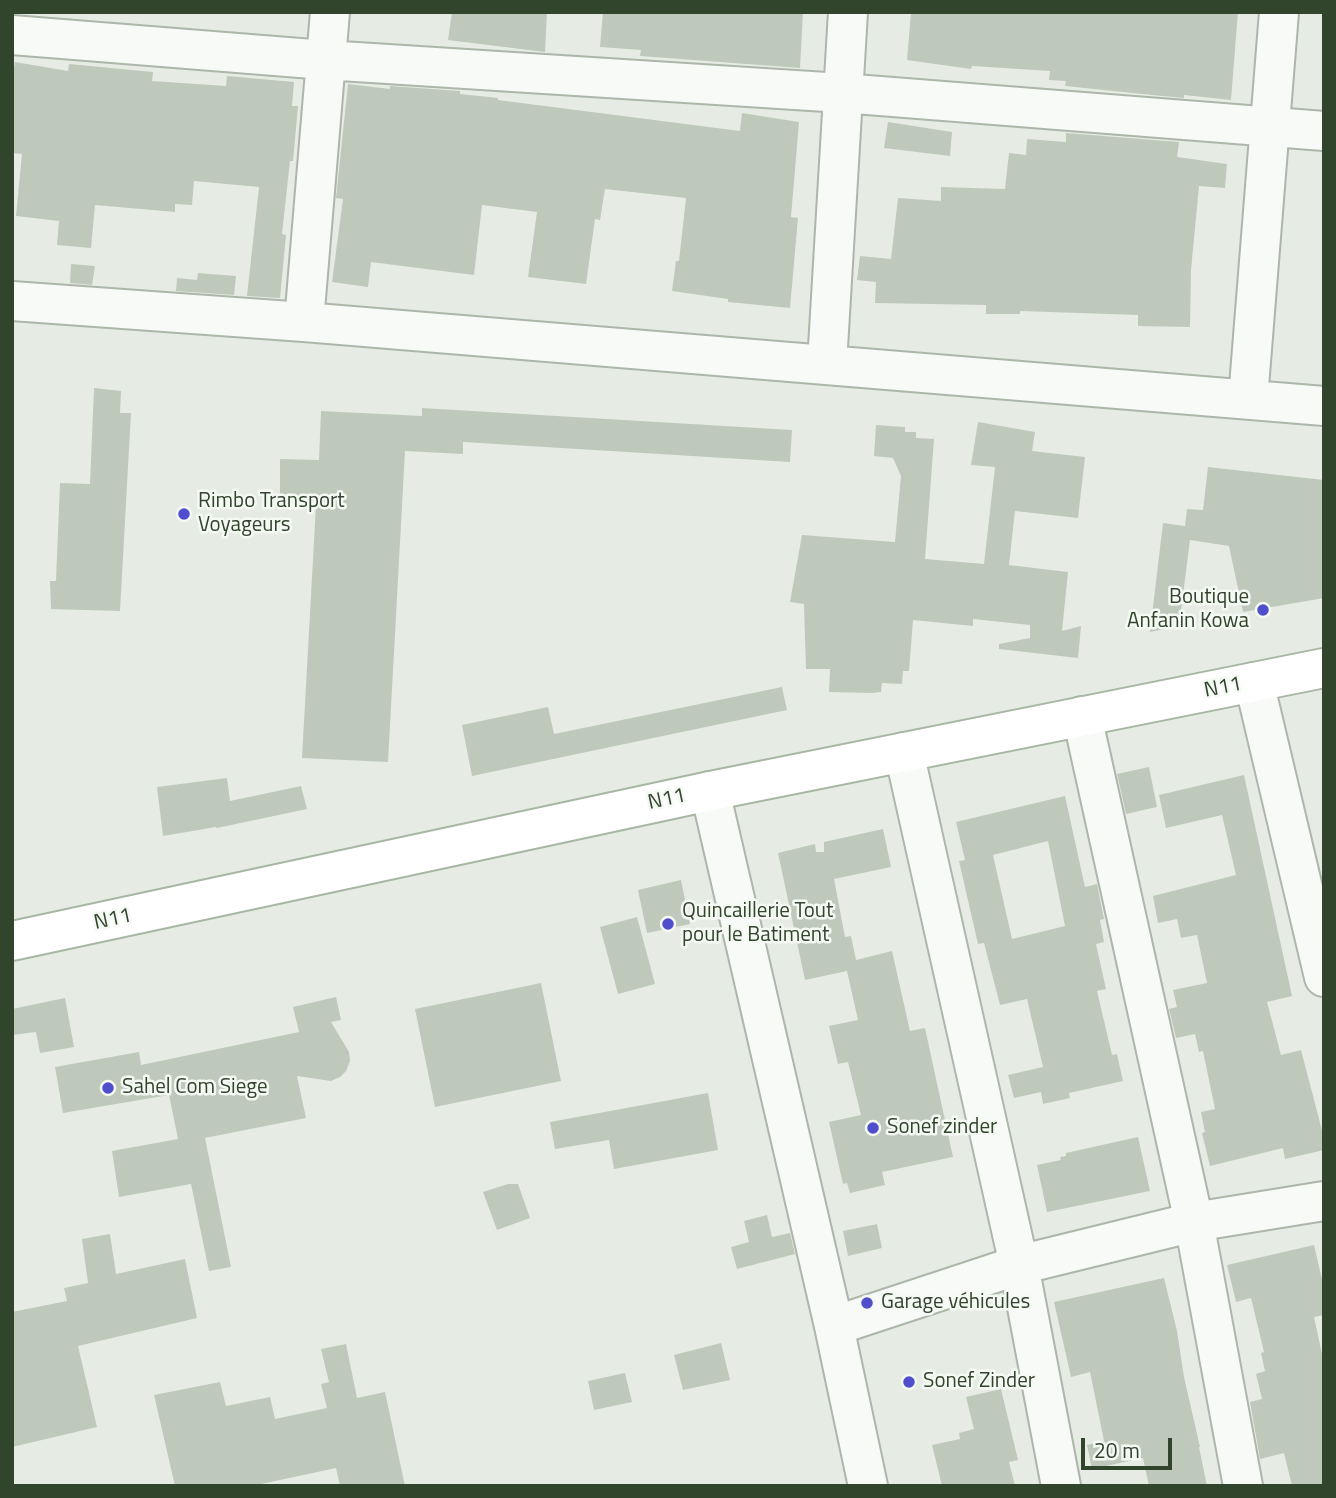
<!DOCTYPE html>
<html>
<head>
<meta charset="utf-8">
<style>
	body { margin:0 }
	#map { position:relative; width:1336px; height:1498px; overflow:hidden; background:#e6ece4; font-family:"Titillium Web",sans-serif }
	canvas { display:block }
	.frame { position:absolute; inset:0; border:14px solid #31442c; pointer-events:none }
	.scale { position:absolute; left:1081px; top:1438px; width:91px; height:32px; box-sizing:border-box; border:4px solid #31442c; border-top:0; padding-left:9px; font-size:21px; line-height:24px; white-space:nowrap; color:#31442c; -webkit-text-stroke:5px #f5f9f4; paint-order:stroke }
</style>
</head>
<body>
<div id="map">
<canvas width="1336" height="1498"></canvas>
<div class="frame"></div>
<div class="scale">20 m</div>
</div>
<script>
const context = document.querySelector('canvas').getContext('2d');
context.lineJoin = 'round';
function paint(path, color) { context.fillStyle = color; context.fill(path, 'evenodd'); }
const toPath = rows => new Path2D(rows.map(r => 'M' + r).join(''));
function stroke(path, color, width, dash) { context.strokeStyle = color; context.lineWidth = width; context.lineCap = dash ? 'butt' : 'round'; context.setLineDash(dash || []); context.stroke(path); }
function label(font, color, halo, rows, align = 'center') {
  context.font = font + ' "Titillium Web",sans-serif'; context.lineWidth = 5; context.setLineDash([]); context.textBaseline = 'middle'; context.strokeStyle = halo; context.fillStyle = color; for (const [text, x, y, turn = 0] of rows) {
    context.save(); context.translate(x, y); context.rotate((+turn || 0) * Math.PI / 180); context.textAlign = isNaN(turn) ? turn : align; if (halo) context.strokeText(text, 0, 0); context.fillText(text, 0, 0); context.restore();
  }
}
const building = toPath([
	[452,12,547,12,545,52,448,40],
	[603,12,803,12,800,68,640,56,641,50,600,47],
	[911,12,1238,12,1231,100,1184,95,1184,98,1152,95,1065,86,1066,81,1049,80,1050,71,972,66,971,69,907,60],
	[15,62,68,71,69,64,153,72,152,81,226,86,227,76,294,82,292,106,298,106,293,161,290,161,282,234,286,235,280,298,247,296,259,187,194,181,192,205,175,204,175,212,95,205,91,248,57,245,59,221,16,216,22,154,12,153,12,80],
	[348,84,390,89,390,86,460,91,460,94,498,98,498,100,740,131,742,113,799,122,791,217,798,218,790,308,728,302,728,299,672,291,676,261,679,261,686,198,605,189,600,220,595,219,586,284,528,277,537,212,482,205,474,275,371,262,368,287,332,282,343,199,336,198],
	[888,122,952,132,950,156,884,148],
	[1066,133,1179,142,1177,157,1227,164,1225,188,1199,186,1191,270,1190,327,1138,326,1138,315,1020,311,1020,314,986,314,986,305,875,303,876,282,857,280,860,256,891,259,898,198,941,201,941,187,1005,189,1009,153,1026,155,1027,139,1066,142],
	[71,264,95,266,92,285,70,283],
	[198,273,236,276,234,295,176,291,177,278,197,280],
	[94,388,121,391,120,413,131,413,120,611,51,609,50,581,56,581,60,483,90,484],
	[422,408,792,430,790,462,463,442,463,454,405,451,388,762,302,758,316,505,280,504,280,459,319,460,321,411,422,416],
	[978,422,1035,432,1032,451,1085,457,1078,518,1015,511,1009,565,1068,572,1062,631,1081,626,1078,658,999,649,999,644,1030,638,1030,625,973,619,973,626,913,620,909,671,903,671,902,684,882,683,881,692,872,693,829,692,830,669,806,669,804,604,790,602,802,535,895,542,901,476,893,458,874,456,876,425,905,427,905,432,916,432,916,438,934,439,925,559,984,564,995,467,971,465],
	[1208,467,1324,480,1324,598,1243,612,1229,546,1190,540,1179,626,1150,632,1163,523,1185,526,1187,509,1203,510],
	[782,687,787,710,472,776,462,725,548,707,554,734],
	[1149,767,1157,807,1126,814,1117,774],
	[1244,775,1292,996,1267,1002,1281,1055,1301,1050,1324,1138,1324,1150,1285,1159,1283,1148,1210,1166,1202,1133,1205,1132,1201,1112,1215,1109,1203,1051,1199,1052,1195,1034,1176,1038,1169,1009,1177,1007,1173,990,1207,983,1197,935,1181,938,1177,919,1158,923,1153,896,1236,875,1222,815,1166,828,1159,795],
	[227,778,230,801,301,786,307,809,217,828,216,827,163,836,157,787],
	[1065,796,1085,887,1097,884,1104,919,1100,920,1104,942,1096,944,1106,989,1097,991,1112,1055,1117,1054,1123,1081,1069,1093,1070,1098,1043,1104,1041,1092,1014,1098,1008,1075,1043,1067,1027,999,1000,1005,984,943,978,944,959,861,965,860,956,822],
	[1048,841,1065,926,1012,939,993,855],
	[883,829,891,867,834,879,845,937,851,936,856,960,892,951,910,1031,925,1028,953,1157,882,1172,885,1185,850,1193,847,1183,843,1184,829,1122,861,1115,848,1062,838,1064,829,1026,858,1020,847,971,805,980,778,853,815,844,816,852,824,852,824,842],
	[681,880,690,924,647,933,638,890],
	[637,917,655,984,618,994,600,927],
	[541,983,561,1081,435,1107,415,1009],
	[336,997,341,1020,331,1022,349,1052,350,1061,346,1071,340,1077,331,1081,297,1076,306,1118,205,1138,231,1267,209,1271,191,1184,119,1197,112,1151,178,1139,169,1095,63,1113,55,1067,139,1052,141,1065,299,1032,293,1007],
	[65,998,74,1047,40,1053,36,1032,12,1035,12,1009],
	[708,1093,718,1150,614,1169,609,1140,555,1149,550,1122],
	[1138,1137,1150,1191,1047,1212,1037,1165,1061,1160,1060,1157,1066,1156,1066,1153],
	[508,1184,518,1184,530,1218,497,1230,483,1192],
	[767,1215,772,1237,790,1233,795,1254,737,1269,731,1247,749,1242,744,1221],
	[877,1224,882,1248,848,1256,843,1231],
	[110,1234,116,1274,185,1259,197,1318,78,1346,97,1427,12,1447,12,1312,67,1301,64,1288,88,1283,82,1239],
	[1314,1245,1324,1288,1324,1315,1314,1317,1324,1363,1324,1486,1292,1486,1284,1453,1260,1459,1250,1402,1262,1399,1256,1374,1265,1371,1261,1353,1264,1352,1251,1298,1236,1302,1227,1265],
	[1164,1278,1177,1331,1184,1377,1200,1447,1199,1447,1207,1486,1149,1486,1143,1458,1092,1469,1087,1445,1104,1441,1090,1372,1071,1377,1054,1302],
	[721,1343,730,1380,683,1390,674,1355],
	[346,1344,357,1398,385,1392,405,1486,340,1486,336,1468,252,1486,175,1486,154,1395,220,1382,226,1406,270,1397,275,1419,327,1408,321,1384,329,1382,321,1349],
	[625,1373,632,1402,594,1410,588,1381],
	[1001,1389,1018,1460,1009,1462,1015,1486,942,1486,932,1445,960,1439,959,1433,974,1429,966,1397]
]);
const minor = toPath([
	[12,35,325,60,842,93,1324,131],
	[12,301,304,322,1324,406],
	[304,322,330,12],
	[827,364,848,12],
	[1248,399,1279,12],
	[1254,682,1324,977],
	[1082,716,1194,1222,1243,1486],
	[904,752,1019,1265,1061,1486],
	[710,791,834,1326,868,1486],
	[834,1326,1019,1265,1194,1222,1324,1201]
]);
const major = toPath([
	[12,941,710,791,1324,668]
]);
const markers = [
	[184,514,7,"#4f4ecc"],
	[1263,610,7,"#4f4ecc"],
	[668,924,7,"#4f4ecc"],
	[108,1088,7,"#4f4ecc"],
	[873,1128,7,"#4f4ecc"],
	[867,1303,7,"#4f4ecc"],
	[909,1382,7,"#4f4ecc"]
];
const poiNames = [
	["Rimbo Transport",198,502],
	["Voyageurs",198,526],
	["Boutique",1249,598,"right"],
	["Anfanin Kowa",1249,622,"right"],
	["Quincaillerie Tout",682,912],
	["pour le Batiment",682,936],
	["Sahel Com Siege",122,1088],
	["Sonef zinder",887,1128],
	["Garage véhicules",881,1303],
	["Sonef Zinder",923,1382]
];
const streetNames = [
	["N11",1223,688,-11],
	["N11",667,800,-12],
	["N11",113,920,-12]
];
paint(building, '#bec9bb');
stroke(minor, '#acb6a9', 42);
stroke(major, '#a8b7a4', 42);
stroke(minor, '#f8faf7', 38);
stroke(major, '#fff', 38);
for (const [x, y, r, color] of markers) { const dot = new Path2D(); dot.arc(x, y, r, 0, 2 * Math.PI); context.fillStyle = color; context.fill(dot); stroke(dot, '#f5f9f4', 2.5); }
label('21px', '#31442c', '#f5f9f4', poiNames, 'left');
label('21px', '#31442c', '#f5f9f4', streetNames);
</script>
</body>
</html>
